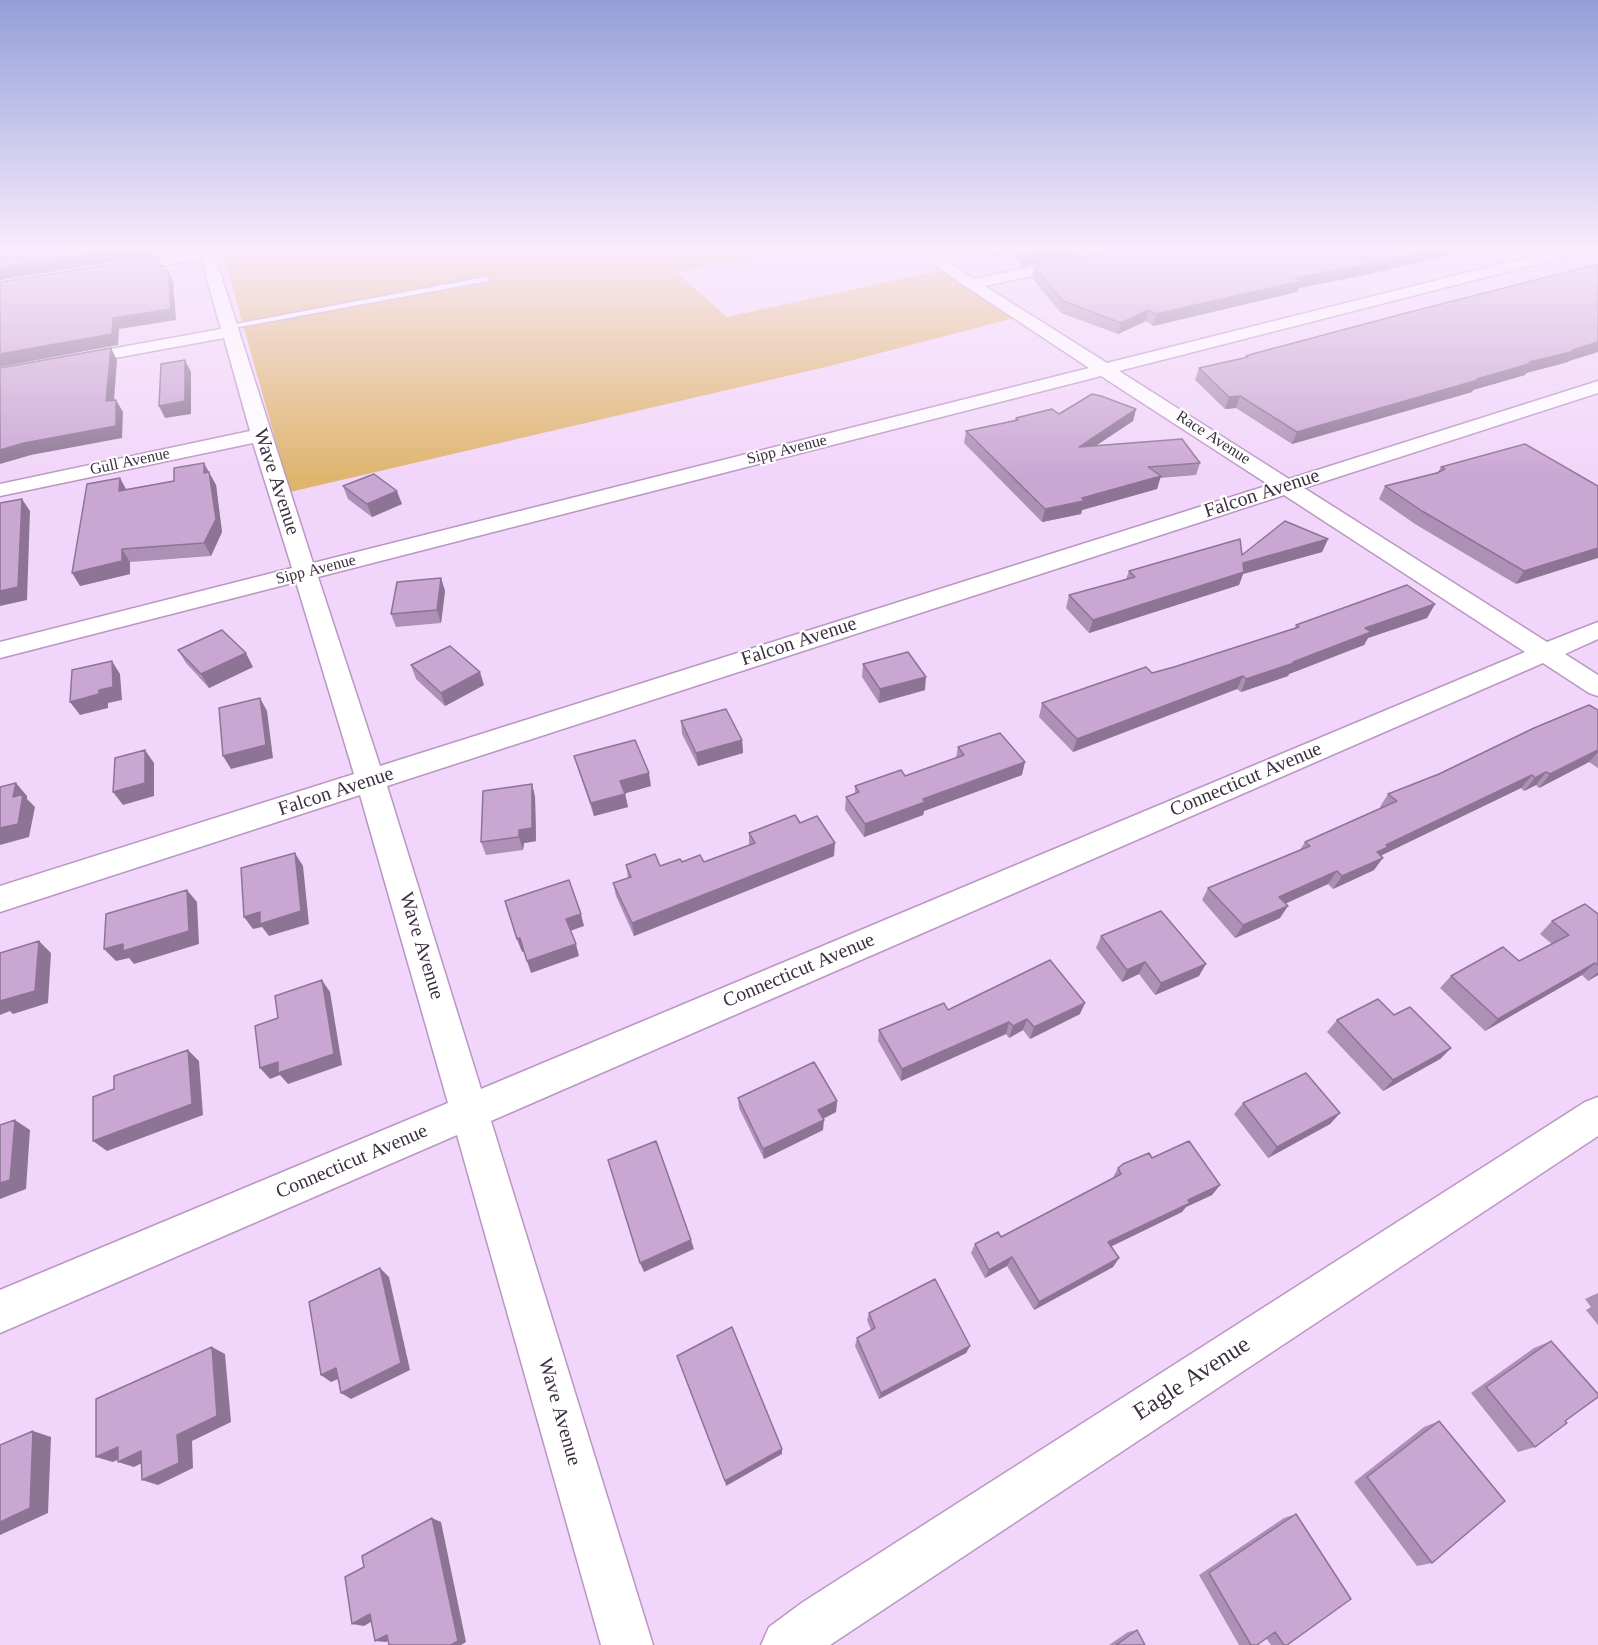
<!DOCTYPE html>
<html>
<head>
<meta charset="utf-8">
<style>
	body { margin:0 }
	canvas { display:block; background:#f2d5fa }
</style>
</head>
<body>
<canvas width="1598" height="1645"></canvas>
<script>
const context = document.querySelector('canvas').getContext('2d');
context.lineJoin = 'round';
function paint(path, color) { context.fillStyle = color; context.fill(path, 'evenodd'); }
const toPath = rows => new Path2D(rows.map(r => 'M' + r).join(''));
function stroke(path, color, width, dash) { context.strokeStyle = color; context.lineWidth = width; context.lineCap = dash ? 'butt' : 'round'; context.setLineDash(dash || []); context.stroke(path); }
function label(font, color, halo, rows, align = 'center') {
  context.font = font + ' "Times New Roman",serif'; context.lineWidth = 4.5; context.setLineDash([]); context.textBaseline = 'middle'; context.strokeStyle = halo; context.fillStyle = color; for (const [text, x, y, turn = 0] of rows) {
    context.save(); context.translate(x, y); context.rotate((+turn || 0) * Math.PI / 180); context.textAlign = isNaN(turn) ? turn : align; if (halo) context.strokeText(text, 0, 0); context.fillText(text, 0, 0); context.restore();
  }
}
const green = toPath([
	[222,250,794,250,676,272,727,317,942,270,1014,318,834,365,290,492]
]);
const lane = toPath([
	[485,277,489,279,488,281,229,329,225,326,485,277]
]);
const street = toPath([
	[199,250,213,250,313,563,1089,368,911,250,928,250,974,279,1112,250,1141,250,1134,254,985,286,1107,363,1557,250,1582,250,1580,253,1119,371,1289,479,1598,381,1598,393,1304,488,1547,642,1598,622,1598,639,1565,654,1598,675,1598,696,1589,693,1543,663,491,1121,653,1645,601,1645,457,1135,0,1333,0,1290,448,1103,360,795,0,912,0,886,354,774,296,582,0,658,0,642,292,568,253,443,0,496,0,484,250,431,224,338,0,379,0,369,221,329,201,259,121,273,113,268,121,263,199,250],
	[1101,376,1269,485,380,766,318,577,1101,376],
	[1284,495,1525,652,481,1089,387,786,1284,495],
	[1598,1097,1598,1136,830,1645,761,1645,769,1627,803,1602,1585,1102,1598,1097]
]);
const wall = toPath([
	[973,250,1101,250,1022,267,1008,251,995,257],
	[1598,264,1598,352,1569,361,1568,362,1526,373,1525,375,1473,390,1472,392,1292,444,1236,408,1225,409,1195,380,1199,368,1246,358,1246,356],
	[1034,267,1370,274,1299,288,1297,292,1153,326,1146,321,1118,334,1061,313,1032,278],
	[1136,409,1133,421,1096,445,1200,463,1196,475,1160,478,1157,489,1082,510,1081,514,1042,522,964,443,966,431,1015,420,1016,418],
	[1441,467,1598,486,1516,584,1415,524,1379,499,1385,486,1438,472],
	[208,472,216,485,222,532,211,556,130,562,130,574,80,586,126,489,174,481],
	[343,486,402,504,372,517,348,499],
	[1328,539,1322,552,1243,574,1239,585,1089,633,1066,608,1069,595,1126,579,1129,571,1242,555],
	[441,578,445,591,441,623,396,627,391,614],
	[1435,604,1427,618,1368,638,1364,645,1289,674,1288,676,1241,692,1237,689,1073,752,1039,717,1042,703,1174,667,1295,628,1296,625],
	[178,650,253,667,209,688,186,663],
	[863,664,925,690,879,703,862,677],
	[411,665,484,685,445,706,416,679],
	[1598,710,1598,768,1589,762,1539,788,1536,785,1524,791,1521,788,1382,855,1374,870,1333,889,1328,884,1285,903,1280,918,1235,938,1202,900,1208,888,1300,850,1305,842,1381,808,1380,807,1388,794],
	[681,721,742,740,743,753,698,766,682,734],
	[958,747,1022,775,924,811,923,815,864,837,845,810,846,797,855,794,855,786,905,776,956,758],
	[574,756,651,786,625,793,628,807,594,816,578,769],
	[532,784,535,797,536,841,524,843,523,850,486,855,481,842],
	[800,823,834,856,634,936,616,896,613,883,628,878,626,865,660,866,682,862,704,862,749,845,749,833],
	[1598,914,1598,975,1588,981,1582,975,1485,1031,1440,988,1451,976,1519,961,1552,944,1540,934,1552,921],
	[1101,936,1199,976,1155,995,1139,974,1122,982,1096,948],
	[948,1010,1080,1014,1030,1039,1023,1030,1009,1038,1006,1034,901,1081,878,1041,879,1030],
	[1394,1015,1451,1048,1440,1059,1383,1091,1327,1032,1337,1020],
	[738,1098,837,1101,836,1112,823,1119,823,1130,764,1159,739,1108],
	[1243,1103,1340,1113,1330,1124,1268,1158,1234,1114],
	[1152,1158,1220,1185,1212,1195,1186,1207,1182,1212,1111,1246,1119,1258,1113,1267,1034,1310,1007,1266,985,1278,971,1253,975,1244,1001,1237,1112,1179,1118,1168],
	[1598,1293,1598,1325,1586,1310,1591,1307,1585,1299],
	[869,1313,970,1346,966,1353,879,1399,855,1346,857,1338,871,1330,867,1320],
	[1551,1341,1565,1421,1535,1447,1518,1452,1471,1393,1534,1348],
	[1439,1421,1432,1563,1417,1566,1354,1482,1424,1427],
	[1296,1514,1287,1645,1271,1645,1266,1638,1257,1645,1239,1645,1199,1575,1284,1518],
	[1137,1630,1145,1645,1109,1645,1128,1632]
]);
const shadedWall = toPath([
	[114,250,161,250,162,254,0,280,0,268],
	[996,250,1009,250,1008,251,995,257],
	[1052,250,1101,250,1022,267,1024,256],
	[1430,250,1469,250,1370,274,1299,288,1297,292,1153,326,1156,314,1296,278],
	[158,257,167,276,159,266],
	[168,270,173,281,176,320,119,329,118,345,0,367,0,354,113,318],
	[1148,310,1146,321,1118,334,1121,323],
	[1598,342,1598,352,1569,361,1568,362,1526,373,1525,375,1473,390,1472,392,1292,444,1297,432,1477,379,1529,362],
	[111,348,117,360,113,414,106,401],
	[185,360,191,372,191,414,165,418,159,406],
	[1240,396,1236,408,1225,409,1229,397],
	[116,400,123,412,122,438,31,455,0,464,0,450],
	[1136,409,1133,421,1076,459,1079,447],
	[204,463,216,485,222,532,211,556,204,543],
	[1161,476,1157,489,1082,510,1081,514,1042,522,1045,509,1082,498],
	[120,478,127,491,119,491],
	[397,491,402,504,372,517,367,504],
	[22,499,30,511,27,600,0,606,0,591],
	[1328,539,1322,552,1243,574,1239,585,1089,633,1093,620,1243,563],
	[1598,548,1598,558,1516,584,1524,571],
	[122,549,130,562,130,574,80,586,72,573],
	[441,578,445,591,441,623,437,610],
	[1435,604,1427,618,1368,638,1364,645,1289,674,1288,676,1241,692,1246,679,1293,662,1365,628],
	[246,653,253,667,209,688,201,674],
	[112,661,120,674,122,700,108,703,108,708,80,715,70,702,99,690],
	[480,672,484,685,445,706,441,693],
	[1243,676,1237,689,1073,752,1077,739],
	[926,677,925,690,879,703,880,689],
	[260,698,267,711,273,758,231,769,223,756],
	[742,740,743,753,698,766,696,753],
	[145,750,154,763,154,796,123,805,113,792],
	[1598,750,1598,752,1589,762,1539,788,1550,774],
	[1025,762,1022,775,924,811,923,815,864,837,865,824,923,799],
	[1546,772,1536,785,1524,791,1535,778],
	[649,773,651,786,623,794,620,781],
	[1532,775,1521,788,1382,855,1379,859,1383,858,1374,870,1333,889,1342,876,1386,845],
	[16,783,27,796,27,799,35,807,29,837,0,845,0,828,13,797],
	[532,784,535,797,536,841,524,843,523,850,519,837,519,830],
	[625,794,628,807,594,816,591,803],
	[835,843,834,856,634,936,632,923],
	[295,853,303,866,309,924,269,936,262,927,253,929,244,917],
	[1337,871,1328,884,1272,910,1279,897],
	[187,890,197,902,199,944,134,964,129,958,116,961,104,949],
	[1288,906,1280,918,1235,938,1243,925],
	[581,914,584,926,570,931,566,919],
	[520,938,525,951,522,952,517,939],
	[39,941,51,953,48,1003,13,1014,10,1011,0,1015,0,999],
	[576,944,579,956,531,973,527,961],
	[1145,962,1139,974,1122,982,1127,970],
	[1595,963,1582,975,1485,1031,1498,1019],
	[1206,964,1199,976,1155,995,1161,983],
	[1598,972,1598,975,1588,981],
	[322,980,330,992,342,1065,288,1084,280,1075,270,1079,260,1068],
	[1085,1003,1080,1014,1030,1039,1034,1027],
	[1027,1019,1023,1030,1009,1038,1013,1026],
	[1009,1022,1006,1034,901,1081,902,1069],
	[1451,1048,1440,1059,1383,1091,1393,1080],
	[188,1050,199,1061,203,1115,107,1151,93,1141],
	[837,1101,836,1112,818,1121,818,1110],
	[1340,1113,1330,1124,1268,1158,1277,1147],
	[15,1120,30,1130,26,1189,0,1199,0,1183],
	[824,1120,823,1130,764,1159,763,1149],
	[1220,1185,1212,1195,1186,1207,1182,1212,1102,1251,1108,1242,1188,1200],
	[691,1240,694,1249,644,1272,640,1263],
	[1012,1257,1007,1266,985,1278,989,1270],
	[1119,1258,1113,1267,1034,1310,1039,1302],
	[380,1268,389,1277,410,1370,351,1399,341,1393],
	[970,1346,966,1353,879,1399,881,1393],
	[212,1347,225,1354,231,1422,192,1441,193,1468,158,1485,142,1480,177,1435],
	[336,1368,347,1375,331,1382,321,1375],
	[33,1431,51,1437,48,1513,0,1535,0,1522],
	[118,1447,133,1452,113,1462,96,1457],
	[782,1449,782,1454,726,1486,725,1481],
	[141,1451,156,1456,134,1467,118,1462],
	[432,1518,441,1522,466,1642,461,1645,451,1645],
	[370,1614,381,1616,364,1626,352,1624],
	[387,1635,397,1636,386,1642,375,1641]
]);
const building = toPath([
	[18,250,114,250,0,268,0,253,18,250],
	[1018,250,1052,250,1024,256,1018,250],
	[1116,250,1430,250,1374,263,1296,278,1301,281,1156,314,1148,310,1121,323,1063,301,1034,267,1116,250],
	[158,257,159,266,163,266,163,271,168,270,171,309,113,318,112,334,0,354,0,282,158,257],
	[1598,264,1598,342,1573,350,1575,351,1529,362,1532,363,1477,379,1478,380,1297,432,1240,396,1229,397,1199,368,1248,357,1246,356,1256,353,1406,313,1598,264],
	[111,348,106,401,116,400,116,426,24,443,0,450,0,368,111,348],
	[185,360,185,401,159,406,161,364,185,360],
	[1092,394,1101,396,1136,409,1079,447,1182,439,1200,463,1148,467,1161,476,1082,498,1084,501,1045,509,966,431,1018,420,1016,418,1052,409,1059,414,1092,394],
	[1525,444,1598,486,1598,548,1524,571,1422,511,1385,486,1437,473,1445,469,1441,467,1525,444],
	[204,463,204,473,209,472,216,519,204,543,122,549,122,561,72,573,87,484,120,478,119,491,174,481,174,468,204,463],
	[374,474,397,491,367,504,343,486,374,474],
	[22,499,18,587,0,591,0,503,22,499],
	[1285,521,1328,539,1243,563,1244,572,1093,620,1069,595,1135,577,1129,571,1240,539,1242,555,1285,521],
	[441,578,437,610,391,614,397,582,441,578],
	[1407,585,1435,604,1365,628,1371,632,1293,662,1294,663,1246,679,1243,676,1077,739,1042,703,1146,667,1152,673,1174,667,1299,627,1296,625,1407,585],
	[222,630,246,653,201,674,178,650,222,630],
	[450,646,480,672,441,693,411,665,450,646],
	[908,652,926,677,880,689,863,664,908,652],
	[112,661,113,687,99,690,99,694,70,702,72,670,112,661],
	[260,698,266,745,223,756,219,708,260,698],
	[1589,705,1598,710,1598,750,1550,774,1546,772,1535,778,1532,775,1386,845,1388,847,1377,852,1383,858,1342,876,1337,871,1279,897,1288,906,1243,925,1208,888,1310,846,1305,842,1397,801,1388,794,1439,774,1534,728,1589,705],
	[726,709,742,740,696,753,681,721,726,709],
	[1000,733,1025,762,923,799,925,802,865,824,846,797,859,792,855,786,901,770,905,776,964,755,958,747,1000,733],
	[635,740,649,773,620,781,625,794,591,803,574,756,635,740],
	[145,750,145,783,113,792,115,758,145,750],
	[16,783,13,797,23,794,18,824,0,828,0,787,16,783],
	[532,784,532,828,519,830,519,837,481,842,483,791,532,784],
	[795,815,800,823,817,816,835,843,632,923,613,883,631,877,626,865,655,854,660,866,680,859,682,862,700,855,704,862,755,843,749,833,795,815],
	[295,853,301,911,260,924,260,912,244,917,241,868,295,853],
	[569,880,581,914,566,919,576,944,527,961,520,938,517,939,505,901,569,880],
	[187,890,189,931,123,951,123,944,104,949,106,914,187,890],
	[1585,904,1598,914,1598,965,1595,963,1498,1019,1451,976,1503,947,1519,961,1569,935,1552,921,1585,904],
	[1161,911,1206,964,1161,983,1145,962,1127,970,1101,936,1161,911],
	[39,941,35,991,0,1001,0,953,39,941],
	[1050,960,1085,1003,1034,1027,1027,1019,1013,1026,1009,1022,902,1069,879,1030,944,1003,948,1010,1050,960],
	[322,980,334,1054,278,1073,278,1062,260,1068,255,1026,278,1018,275,996,322,980],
	[1378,999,1394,1015,1410,1007,1451,1048,1393,1080,1337,1020,1378,999],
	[188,1050,192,1104,93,1141,93,1097,114,1089,114,1076,188,1050],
	[814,1062,837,1101,818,1110,824,1120,763,1149,738,1098,814,1062],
	[1306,1073,1340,1113,1277,1147,1243,1103,1306,1073],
	[15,1120,10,1180,0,1183,0,1125,15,1120],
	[656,1141,691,1240,640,1263,608,1160,656,1141],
	[1189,1141,1220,1185,1188,1200,1190,1203,1108,1242,1119,1258,1039,1302,1012,1257,989,1270,975,1244,998,1232,1001,1237,1121,1174,1118,1168,1123,1164,1149,1153,1152,1158,1189,1141],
	[380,1268,401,1363,341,1393,336,1368,321,1375,309,1302,380,1268],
	[935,1279,970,1346,881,1393,857,1338,875,1328,869,1313,935,1279],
	[732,1327,782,1449,725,1481,677,1356,732,1327],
	[1551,1341,1598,1394,1598,1397,1565,1421,1567,1423,1535,1447,1486,1387,1551,1341],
	[212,1347,217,1416,177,1435,179,1463,142,1480,141,1451,118,1462,118,1447,96,1457,96,1399,212,1347],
	[1439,1421,1505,1501,1432,1563,1367,1477,1439,1421],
	[33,1431,30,1508,0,1522,0,1445,33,1431],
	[1296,1514,1351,1599,1287,1645,1284,1645,1275,1632,1257,1645,1251,1645,1209,1573,1296,1514],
	[432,1518,458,1641,451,1645,389,1645,387,1635,375,1641,370,1614,352,1624,345,1577,364,1567,362,1556,432,1518],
	[1137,1630,1145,1645,1116,1645,1137,1630]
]);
const farStreetnames = [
	["Race Avenue",1213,438,33],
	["Sipp Avenue",787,450,-14],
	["Gull Avenue",130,462,-12],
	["Sipp Avenue",316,570,-14]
];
const streetNames = [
	["Wave Avenue",276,482,72],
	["Falcon Avenue",1262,494,-18],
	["Falcon Avenue",799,642,-18],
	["Connecticut Avenue",1246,780,-23],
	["Falcon Avenue",336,792,-18],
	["Wave Avenue",421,946,73],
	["Connecticut Avenue",799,971,-23],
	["Connecticut Avenue",352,1162,-23],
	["Wave Avenue",559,1412,74]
];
const nearStreetnames = [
	["Eagle Avenue",1192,1379,-33]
];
paint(green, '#dfb46c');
stroke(lane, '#ba97c3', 3);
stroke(street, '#ba97c3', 3);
paint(lane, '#fff');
paint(street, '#fff');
paint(wall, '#ae8fb5');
paint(shadedWall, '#8d7494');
paint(building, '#caa6d3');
stroke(building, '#8d7494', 1.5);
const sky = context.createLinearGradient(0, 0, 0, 480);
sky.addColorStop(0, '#939fd8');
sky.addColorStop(0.52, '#f9ecfd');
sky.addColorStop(1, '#f9ecfd00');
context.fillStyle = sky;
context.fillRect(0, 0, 1598, 480);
label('16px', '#3d2f41', '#fff', farStreetnames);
label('20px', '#3d2f41', '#fff', streetNames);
label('24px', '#3d2f41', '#fff', nearStreetnames);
</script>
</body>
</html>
